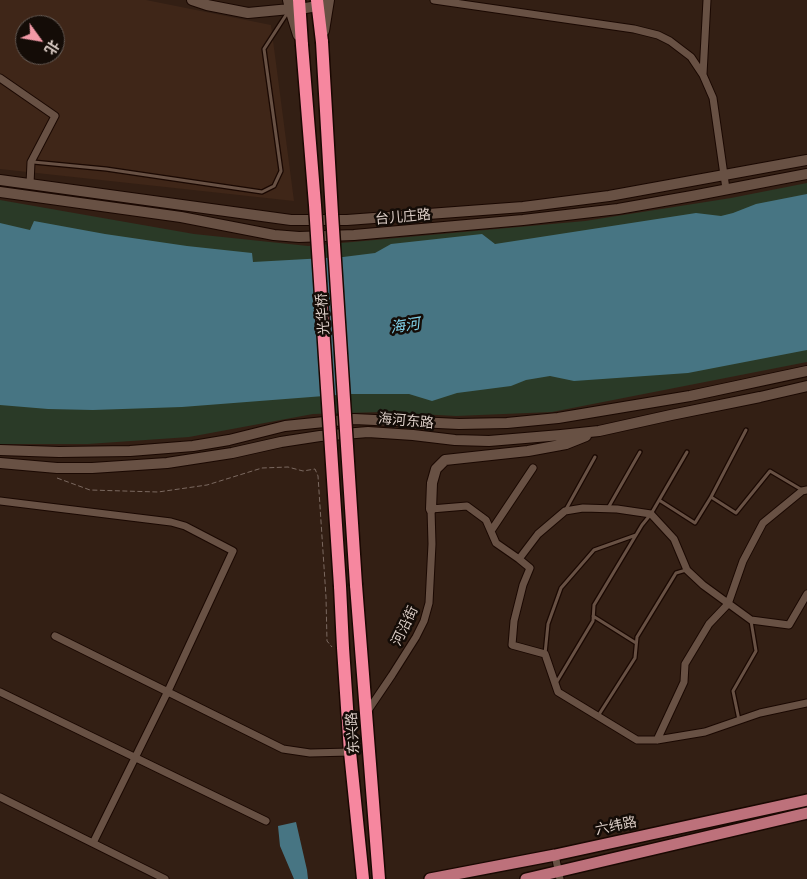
<!DOCTYPE html>
<html>
<head>
<meta charset="utf-8">
<style>
	body { margin:0 }
	#map { position:relative; width:807px; height:879px; overflow:hidden; background:#331f14; font-family:Mulish,"Noto Sans SC",sans-serif }
	canvas { display:block }
	.north { position:absolute; left:15px; top:15px; width:50px; height:50px; box-sizing:border-box; background:#140c07; border:1px solid #645a54; border-radius:50%; rotate:122deg; font-size:14px; font-weight:700; line-height:20px; text-align:center; color:#dccec7 }
	.north::after { content:''; display:block; margin:auto; width:18px; height:22px; background:#f39aa7; clip-path:polygon(50% 0,100% 100%,50% 72%,0 100%) }
</style>
</head>
<body>
<div id="map">
<canvas width="807" height="879"></canvas>
<div class="north">北</div>
</div>
<script>
const context = document.querySelector('canvas').getContext('2d');
context.lineJoin = 'round';
function paint(path, color) { context.fillStyle = color; context.fill(path, 'evenodd'); }
const toPath = rows => new Path2D(rows.map(r => 'M' + r).join(''));
function stroke(path, color, width, dash) { context.strokeStyle = color; context.lineWidth = width; context.lineCap = dash ? 'butt' : 'round'; context.setLineDash(dash || []); context.stroke(path); }
function label(font, color, halo, rows, align = 'center') {
  context.font = font + ' Mulish,"Noto Sans SC",sans-serif'; context.lineWidth = 5; context.setLineDash([]); context.textBaseline = 'middle'; context.strokeStyle = halo; context.fillStyle = color; for (const [text, x, y, turn = 0] of rows) {
    context.save(); context.translate(x, y); context.rotate((+turn || 0) * Math.PI / 180); context.textAlign = isNaN(turn) ? turn : align; if (halo) context.strokeText(text, 0, 0); context.fillText(text, 0, 0); context.restore();
  }
}
const built = toPath([
	[0,0,146,0,271,25,294,201,0,169],
	[25,25,55,25,55,55,25,55]
]);
const green = toPath([
	[807,183,807,362,552,412,456,416,382,412,313,414,189,437,88,444,0,444,0,200,194,234,308,246,585,221,731,198]
]);
const water = toPath([
	[807,194,807,350,688,373,574,381,550,376,526,380,511,386,457,393,432,401,409,394,350,394,182,407,93,410,48,409,0,405,0,223,30,230,34,221,105,234,187,246,252,253,253,262,343,257,375,253,391,244,482,234,495,244,696,213,721,216,733,213,756,204],
	[296,822,307,870,308,879,294,879,280,846,278,826]
]);
const path = toPath([
	[57,478,90,490,158,492,207,485,262,468,288,467,303,471,315,469,318,476,326,597,327,641,332,647]
]);
const lane = toPath([
	[33,162,106,169,262,192,274,186,281,171,264,49,288,12],
	[711,497,746,430],
	[659,500,695,523,711,497,736,513,770,471,802,490],
	[608,508,640,452],
	[565,511,595,457],
	[593,616,636,643],
	[545,654,548,624,561,588,594,550,636,535],
	[556,683,593,621,594,605,642,525,651,514,687,452],
	[598,716,635,658,637,637,676,573,686,570],
	[739,720,733,691,756,651,751,621]
]);
const street = toPath([
	[434,0,634,29,658,35,670,41,691,57,703,75,713,98,726,189],
	[703,74,707,0],
	[0,78,55,116,31,162,30,184],
	[0,501,171,522,185,526,233,551,168,691,93,843],
	[491,531,533,468],
	[519,559,530,568,523,585,514,621,512,645,545,654,558,692,637,740,657,740,705,732,760,713,807,703],
	[55,636,283,749,310,753,350,752],
	[0,692,266,821],
	[367,712,392,675,416,637,424,621,429,603,432,544,431,509,467,506,486,520,496,543,519,559,538,534,565,511,583,508,617,509,651,514,674,539,687,570,703,585,751,620,789,625,807,594],
	[657,740,684,682,685,664,709,624,728,604,743,561,763,523,802,491,807,490],
	[0,797,165,879],
	[555,855,560,879]
]);
const secondary = toPath([
	[192,0,207,5,248,13,290,9,300,9,317,6,329,0],
	[288,0,290,9,298,35],
	[324,31,329,0],
	[0,180,291,220,347,220,523,207,609,196,807,160],
	[0,192,181,217,274,235,299,237,354,235,523,220,618,209,692,196,807,174],
	[0,450,59,452,130,451,193,446,229,440,285,426,354,419,459,424,507,423,558,418,690,396,807,371],
	[0,463,57,468,92,468,167,463,232,453,281,442,320,436,368,432,413,435,455,440,489,441,561,435,599,431,671,415,760,397,807,386],
	[431,509,432,483,436,469,445,460,528,451,566,444,586,436]
]);
const primary = toPath([
	[430,879,555,855,807,800],
	[526,879,807,813]
]);
const highway = toPath([
	[299,0,302,45],
	[317,0,322,42],
	[356,585,379,879],
	[340,586,343,648,350,752,363,879]
]);
const highwayBridge = toPath([
	[322,42,332,214,356,585],
	[302,45,315,205,340,586]
]);
const streetNames = [
	["台儿庄路",403,217,-5],
	["光华桥",323,314,-94],
	["海河东路",406,421,5],
	["河沿街",405,626,-64],
	["东兴路",353,733,-94],
	["六纬路",616,826,-12]
];
const waterNames = [
	["海河",405,326,-9]
];
paint(built, '#3f2618');
paint(green, '#2a3a27');
paint(water, '#477583');
stroke(lane, '#1a0802', 5.5);
stroke(street, '#1a0802', 9);
stroke(secondary, '#1a0802', 12);
stroke(primary, '#1a0802', 14);
stroke(highway, '#1a0802', 15);
stroke(path, '#7b6960', 1, [5, 2.5]);
stroke(lane, '#685144', 3);
stroke(street, '#685144', 7);
stroke(secondary, '#685144', 10);
stroke(primary, '#bd717b', 11);
stroke(highway, '#f6879f', 12);
stroke(highwayBridge, '#1a0802', 15, []);
stroke(highwayBridge, '#f6879f', 12);
label('14px', '#dccec7', '#140c07', streetNames);
label('italic 15px', '#80cfe6', '#140c07', waterNames);
</script>
</body>
</html>
